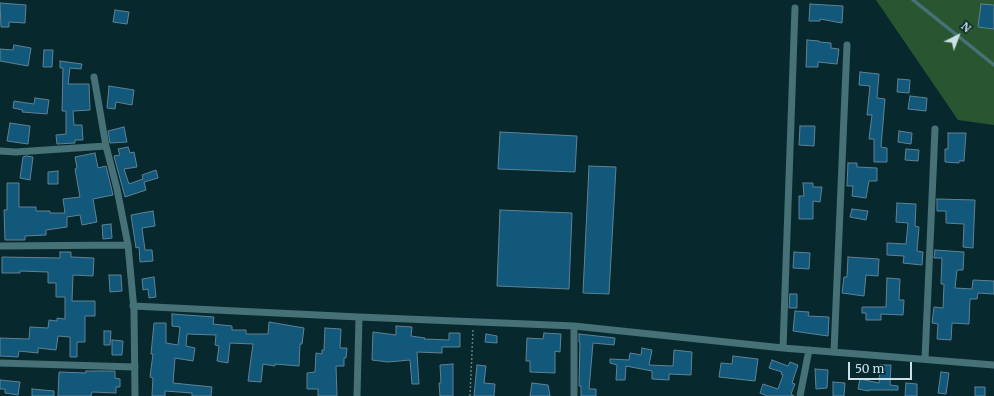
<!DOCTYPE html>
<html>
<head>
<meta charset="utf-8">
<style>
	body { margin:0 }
	#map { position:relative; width:994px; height:396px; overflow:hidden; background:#07292d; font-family:Merriweather,serif }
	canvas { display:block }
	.north { position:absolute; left:938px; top:16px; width:40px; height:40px; -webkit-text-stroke:3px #07292d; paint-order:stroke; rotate:42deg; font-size:11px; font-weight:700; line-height:16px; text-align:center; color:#cbe1e4 }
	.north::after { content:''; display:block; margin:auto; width:14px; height:18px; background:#cbe1e4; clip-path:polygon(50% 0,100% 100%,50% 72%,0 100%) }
	.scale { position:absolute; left:848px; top:362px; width:64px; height:18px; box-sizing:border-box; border:2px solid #cbe1e4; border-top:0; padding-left:5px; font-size:12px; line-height:14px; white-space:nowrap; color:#cbe1e4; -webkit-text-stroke:3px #07292d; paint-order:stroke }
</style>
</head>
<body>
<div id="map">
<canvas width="994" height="396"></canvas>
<div class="north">N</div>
<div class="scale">50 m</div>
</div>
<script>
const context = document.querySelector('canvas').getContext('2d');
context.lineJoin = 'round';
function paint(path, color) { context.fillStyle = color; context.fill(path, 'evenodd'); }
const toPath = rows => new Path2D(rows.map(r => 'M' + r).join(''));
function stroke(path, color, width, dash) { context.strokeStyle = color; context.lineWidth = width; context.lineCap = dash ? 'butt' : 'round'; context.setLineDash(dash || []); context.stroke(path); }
const green = toPath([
	[876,0,994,0,994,125,958,120]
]);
const building = toPath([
	[0,3,26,5,25,23,9,22,9,27,1,27,0,3],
	[810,4,843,6,842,23,820,19,820,21,809,21,810,4],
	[981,4,994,5,994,29,978,27,981,4],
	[115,10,129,12,127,24,113,22,115,10],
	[807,40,819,41,819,42,831,43,831,48,839,49,837,64,818,62,818,67,806,67,807,40],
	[14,45,31,48,28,66,0,61,0,49,13,50,14,45],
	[44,50,53,50,52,67,43,67,44,50],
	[60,61,82,64,81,69,70,68,68,84,89,84,90,110,73,111,74,125,82,125,83,140,75,140,75,143,57,144,56,135,66,134,66,111,62,111,63,68,60,68,60,61],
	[860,72,879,74,877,98,885,99,881,147,887,148,887,162,874,162,874,139,869,139,872,115,867,115,870,86,859,85,860,72],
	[898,79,910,80,909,93,897,92,898,79],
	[109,86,134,90,132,105,116,102,115,109,107,108,109,86],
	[910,96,927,98,926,111,908,109,910,96],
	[35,98,49,100,47,114,22,112,23,110,13,108,14,101,34,104,35,98],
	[10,123,30,126,28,144,7,141,10,123],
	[800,126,815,126,814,146,799,145,800,126],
	[124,127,127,142,110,143,108,131,124,127],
	[899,131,912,133,911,144,898,142,899,131],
	[500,132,577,136,575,172,498,169,500,132],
	[948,133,966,133,964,161,959,161,959,163,945,162,945,149,948,149,948,133],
	[128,147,130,153,134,152,137,167,124,169,129,184,143,179,142,175,156,170,158,178,144,182,146,190,125,197,114,156,120,155,118,149,128,147],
	[906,149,919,150,918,161,905,160,906,149],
	[95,153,98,168,106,166,113,195,93,199,97,222,82,225,80,215,67,217,67,227,46,230,46,235,25,236,25,240,5,240,4,210,7,210,7,183,19,183,19,207,36,207,36,211,50,211,50,213,65,213,63,199,80,197,75,169,77,168,75,157,95,153],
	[26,156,33,157,30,180,20,178,23,157,26,156],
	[848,163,857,163,857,167,877,168,877,181,869,181,866,198,852,196,853,186,847,186,848,163],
	[589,166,616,167,609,294,583,293,589,166],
	[58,171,58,184,48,184,48,172,58,171],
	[803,183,813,183,813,187,822,187,820,202,813,201,813,219,799,219,799,196,804,196,803,183],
	[937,199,975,200,973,248,963,247,964,224,946,223,946,211,937,211,937,199],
	[897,203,916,204,915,226,919,227,917,251,923,252,922,265,903,263,904,256,887,255,887,243,906,244,908,223,896,222,897,203],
	[852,209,868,211,866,220,850,217,852,209],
	[500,210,572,213,569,289,497,286,500,210],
	[153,211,155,226,142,228,145,250,152,250,153,261,140,262,139,247,136,248,131,215,153,211],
	[111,224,112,238,103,239,102,225,111,224],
	[935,250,964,252,963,270,957,270,955,288,972,289,973,280,994,281,994,294,978,293,977,299,970,299,969,324,952,323,951,340,937,339,938,324,932,323,934,307,943,308,944,284,941,284,942,258,934,258,935,250],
	[60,252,71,252,71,257,94,258,93,276,73,275,72,301,95,301,95,316,85,316,85,342,77,342,77,357,70,357,70,337,58,336,56,350,38,348,38,353,19,351,18,357,0,356,0,338,29,339,30,327,48,328,49,320,57,321,57,318,65,319,65,297,56,297,56,283,48,283,48,272,20,271,20,273,2,273,2,257,60,258,60,252],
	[794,252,810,253,809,269,793,268,794,252],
	[848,257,879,259,878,276,866,275,864,296,842,293,844,277,847,277,848,257],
	[109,275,121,275,122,291,110,292,109,275],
	[154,277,156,297,149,298,148,289,143,290,142,279,154,277],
	[887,278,900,279,899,300,904,300,903,315,881,314,881,320,866,320,866,313,862,313,862,307,886,307,887,278],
	[790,294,797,294,797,308,789,308,790,294],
	[795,311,809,312,808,316,829,317,828,336,793,331,795,311],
	[172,314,214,317,213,324,232,326,232,330,246,330,246,334,268,334,269,322,304,328,302,344,300,344,299,366,275,364,275,366,263,364,261,382,248,381,253,344,230,343,228,363,217,361,219,346,215,345,216,335,187,334,186,346,195,348,193,361,175,358,173,383,212,387,211,396,192,396,192,393,165,391,165,396,152,396,153,378,150,377,153,354,151,354,154,323,166,323,166,343,178,345,180,327,172,326,172,314],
	[396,326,412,327,411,336,425,338,424,339,449,340,449,333,460,333,460,347,442,347,442,353,417,352,419,384,412,384,410,360,388,362,372,360,373,332,396,335,396,326],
	[325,328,341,329,340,348,347,348,346,358,344,358,344,366,336,366,337,396,318,396,318,389,307,389,307,373,315,372,316,353,322,354,322,350,324,350,325,328],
	[104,331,111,331,110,345,104,345,104,331],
	[544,333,561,334,560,352,555,351,555,373,530,372,530,361,526,361,527,338,543,339,544,333],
	[486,334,497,336,497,343,485,342,486,334],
	[579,334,615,338,614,345,593,343,589,389,596,389,596,396,581,396,581,386,579,386,580,342,579,342,579,334],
	[112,340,123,341,122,355,112,355,112,340],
	[642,348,652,350,649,365,673,366,674,350,692,352,691,375,669,374,669,380,652,379,652,371,626,366,625,380,616,380,617,365,610,363,610,359,629,360,630,353,641,355,642,348],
	[733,356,758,359,755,381,719,377,721,363,732,364,733,356],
	[772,360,788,366,790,362,798,365,792,383,795,384,791,394,794,396,767,396,760,393,763,384,778,389,783,375,781,374,782,372,769,368,772,360],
	[453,364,453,396,440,396,439,383,441,383,440,365,453,364],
	[477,365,486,366,484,383,495,384,494,396,474,396,477,365],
	[880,365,891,365,890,385,898,386,898,390,869,390,869,391,858,389,860,379,879,383,880,365],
	[815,369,828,370,827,388,816,389,815,369],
	[86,371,115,371,115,378,120,379,120,387,116,387,116,393,92,392,91,396,58,396,59,372,86,373,86,371],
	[941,372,949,373,946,394,938,393,941,372],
	[0,380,20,382,18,395,5,393,5,389,0,389,0,380],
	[833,382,845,383,844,396,833,396,833,382],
	[532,383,548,385,550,396,530,396,532,383],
	[906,383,917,384,917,396,905,396,906,383],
	[975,387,985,387,985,396,975,396,975,387],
	[32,389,54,391,54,396,32,396,32,389]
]);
const path = toPath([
	[470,396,473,330]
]);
const service = toPath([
	[913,0,994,65]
]);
const minor = toPath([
	[94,77,106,146,117,189,128,245,134,310,135,396],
	[0,151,16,152,106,146],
	[0,246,128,245],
	[133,306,359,317,574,326,783,348,994,365],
	[574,326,574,396],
	[783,348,795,8],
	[834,352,847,45],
	[925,359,935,129],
	[0,363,135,367],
	[357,396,359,317],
	[800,396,809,350]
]);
paint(green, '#295630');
paint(building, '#11587b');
stroke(building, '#608195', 1);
stroke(path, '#5f7c7f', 1.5, [2, 2]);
stroke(service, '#467177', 3.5);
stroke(minor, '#467177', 7);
</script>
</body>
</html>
